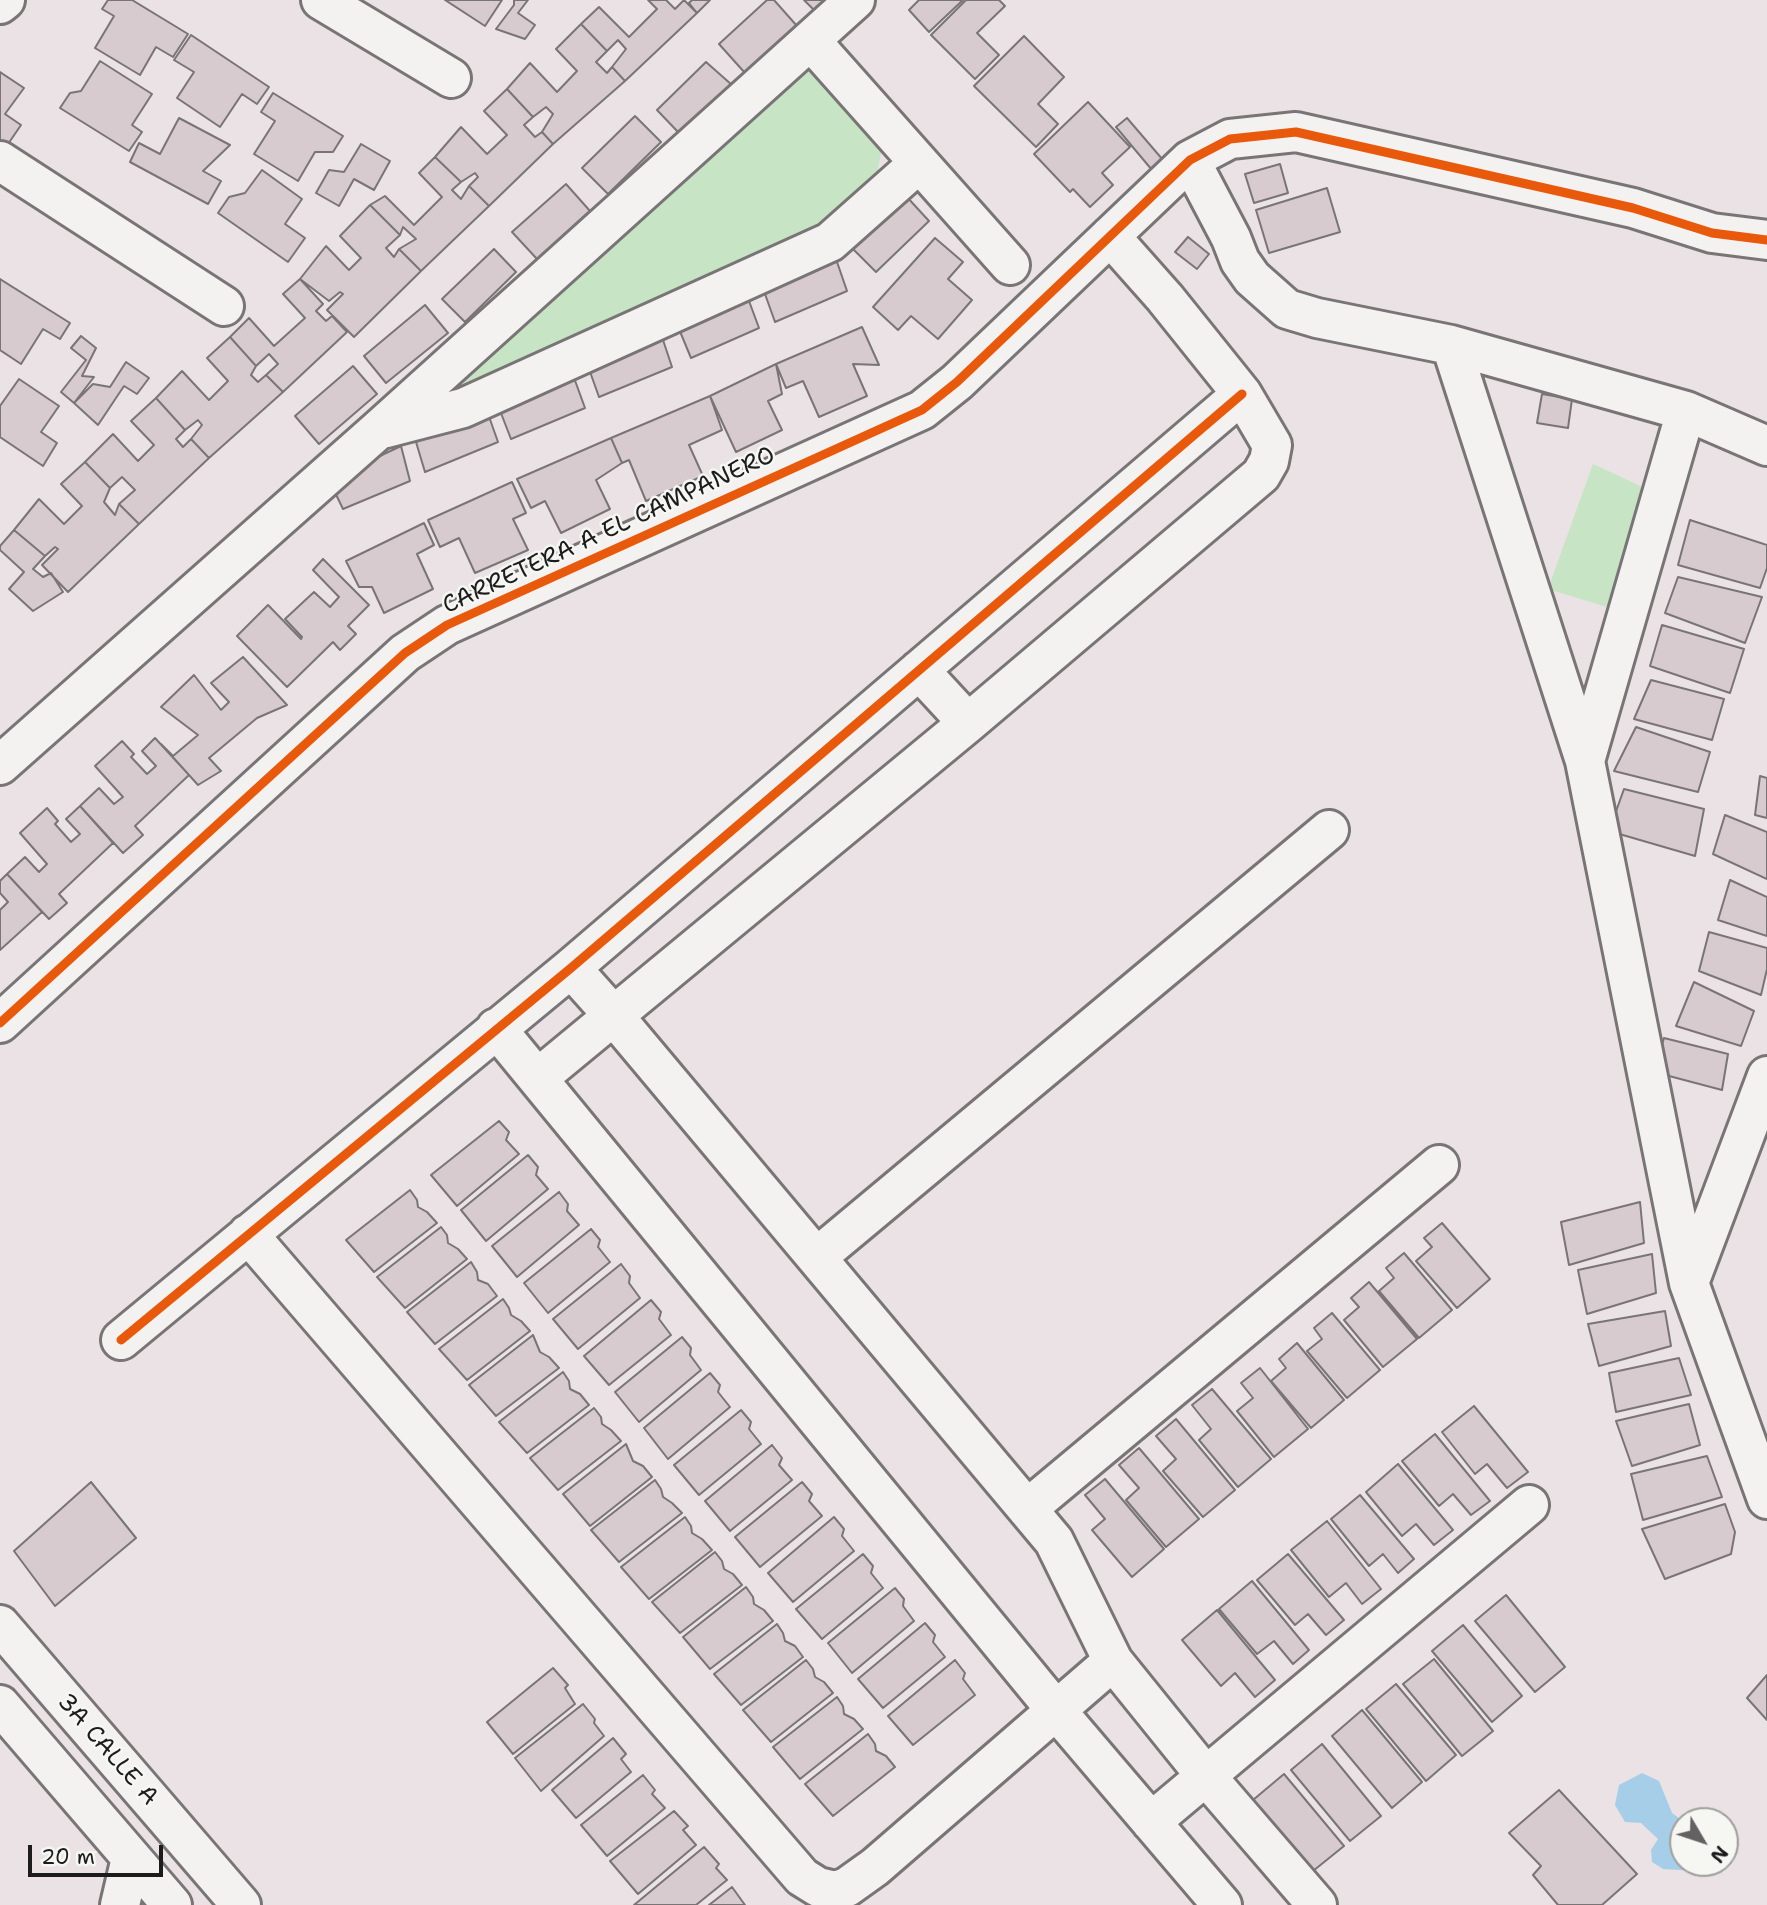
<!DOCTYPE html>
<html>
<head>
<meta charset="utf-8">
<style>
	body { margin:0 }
	#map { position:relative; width:1767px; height:1905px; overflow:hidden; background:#eae2e4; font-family:"Shantell Sans",sans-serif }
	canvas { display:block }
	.north { position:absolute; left:1669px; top:1807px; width:70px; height:70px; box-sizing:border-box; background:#f6f6f2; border:2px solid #9f9f9c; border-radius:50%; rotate:129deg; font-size:19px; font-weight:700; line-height:28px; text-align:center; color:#1c1c1c }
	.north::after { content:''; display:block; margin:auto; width:24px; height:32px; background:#646162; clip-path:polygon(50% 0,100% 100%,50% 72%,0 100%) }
	.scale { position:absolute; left:28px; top:1845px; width:135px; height:32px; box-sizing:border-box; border:4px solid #1c1c1c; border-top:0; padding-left:9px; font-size:21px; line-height:24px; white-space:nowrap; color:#1c1c1c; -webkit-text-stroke:5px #f6f6f2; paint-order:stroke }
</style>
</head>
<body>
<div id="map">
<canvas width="1767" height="1905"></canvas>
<div class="north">N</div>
<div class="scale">20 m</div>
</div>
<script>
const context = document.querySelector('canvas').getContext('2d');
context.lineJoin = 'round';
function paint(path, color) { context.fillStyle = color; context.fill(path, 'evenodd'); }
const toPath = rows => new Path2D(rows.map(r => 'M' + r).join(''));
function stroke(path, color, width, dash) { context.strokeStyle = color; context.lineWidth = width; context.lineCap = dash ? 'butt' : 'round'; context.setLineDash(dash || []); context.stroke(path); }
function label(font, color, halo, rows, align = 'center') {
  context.font = font + ' "Shantell Sans",sans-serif'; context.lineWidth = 5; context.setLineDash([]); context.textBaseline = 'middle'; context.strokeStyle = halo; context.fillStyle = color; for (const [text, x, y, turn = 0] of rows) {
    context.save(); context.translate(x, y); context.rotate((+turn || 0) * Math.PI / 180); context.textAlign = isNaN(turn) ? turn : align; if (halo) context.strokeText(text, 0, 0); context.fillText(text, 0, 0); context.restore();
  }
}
const green = toPath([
	[813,59,883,144,877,173,809,233,464,386,459,368],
	[1593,464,1647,489,1610,608,1548,589]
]);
const water = toPath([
	[1642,1773,1659,1781,1672,1813,1683,1821,1683,1863,1702,1863,1697,1871,1663,1869,1652,1862,1651,1850,1658,1839,1641,1823,1625,1822,1615,1805,1619,1785]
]);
const building = toPath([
	[108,0,132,0,188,34,173,57,156,47,140,75,95,48,114,16,102,9,108,0],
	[445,0,502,0,485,26,445,0],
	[514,0,528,0,518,13,535,25,525,39,496,29,514,5,514,0],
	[648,0,666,0,675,9,684,0,697,13,625,81,612,67,626,49,618,40,607,51,581,24,599,7,629,37,657,9,648,0],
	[692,0,710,0,697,13,689,3,692,0],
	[767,0,774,0,797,26,745,73,719,44,767,0],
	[804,0,831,0,817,13,804,0],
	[919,0,963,0,929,32,909,10,919,0],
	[966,0,999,0,1005,6,977,33,999,55,975,79,931,35,966,0],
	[581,24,607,51,596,62,607,73,612,67,625,81,553,144,542,132,553,114,546,107,533,117,507,89,530,63,557,92,577,71,556,49,581,24],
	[191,35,269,87,257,104,242,94,220,127,177,98,194,72,174,60,191,35],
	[1024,36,1064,77,1038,104,1058,124,1036,147,974,86,1024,36],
	[100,61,152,94,132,125,142,132,129,151,60,108,70,93,81,91,100,61],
	[706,62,732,85,679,133,657,110,706,62],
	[0,72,24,88,5,114,21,125,6,147,0,143,0,72],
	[507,89,533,117,524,125,535,137,542,132,553,144,489,206,469,186,478,177,475,173,461,182,435,157,461,127,487,154,507,135,484,111,507,89],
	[273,93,343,136,333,152,315,152,298,181,254,154,275,121,261,112,273,93],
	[1088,102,1130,147,1102,173,1113,185,1090,207,1073,189,1070,192,1034,154,1088,102],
	[635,116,661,142,608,194,582,168,635,116],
	[179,118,230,145,203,171,221,181,208,204,130,162,139,143,160,154,179,118],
	[1127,118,1163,160,1152,170,1116,127,1127,118],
	[361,144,390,161,374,190,354,179,339,206,316,193,329,170,344,172,361,144],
	[435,157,461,182,452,190,461,199,469,186,489,206,421,271,399,249,416,239,403,227,400,235,370,205,385,196,414,225,442,197,419,173,435,157],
	[1280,164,1288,193,1254,203,1245,174,1280,164],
	[262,170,302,199,285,224,305,238,288,262,218,213,229,197,245,193,262,170],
	[566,184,590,211,537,259,512,232,566,184],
	[1327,188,1340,232,1269,253,1256,210,1327,188],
	[906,196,929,221,876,272,852,248,906,196],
	[370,205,400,235,386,248,394,257,399,249,421,271,354,337,327,310,343,294,340,292,329,301,300,279,326,246,349,270,361,258,340,236,370,205],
	[1188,237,1209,254,1197,269,1175,252,1188,237],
	[935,238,963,262,948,279,972,300,938,339,911,316,898,330,873,307,935,238],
	[494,249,516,272,465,322,442,299,494,249],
	[836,259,847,291,775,322,765,294,836,259],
	[0,279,70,323,60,339,43,329,21,364,0,350,0,279],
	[300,279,323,304,316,311,326,321,332,316,347,332,283,392,266,375,278,364,269,354,256,366,230,337,249,318,274,346,305,318,283,294,300,279],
	[749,301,759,328,691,358,679,329,749,301],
	[425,305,448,333,386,383,364,356,425,305],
	[862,327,879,365,853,364,867,396,819,417,803,381,786,388,776,364,862,327],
	[81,336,96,348,82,376,94,377,74,403,61,392,86,360,71,348,81,336],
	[230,337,256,366,251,375,258,382,266,375,283,392,209,458,191,439,202,425,198,420,185,430,156,398,182,371,209,400,228,381,207,358,230,337],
	[662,337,672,367,599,397,589,369,662,337],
	[126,362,149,378,137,394,124,386,98,425,74,403,93,384,110,387,126,362],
	[776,364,782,394,768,401,782,430,736,452,710,396,776,364],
	[353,366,377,394,319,444,295,416,353,366],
	[573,375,585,408,511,439,499,408,573,375],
	[19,379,59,406,41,432,57,443,43,466,0,437,0,406,19,379],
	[1542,394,1572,399,1568,428,1537,423,1542,394],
	[710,396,722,430,689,445,703,476,646,501,629,460,622,463,611,438,710,396],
	[156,398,185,430,176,439,183,447,191,439,209,458,139,524,119,504,135,490,122,477,110,488,85,462,113,434,138,461,154,445,131,421,156,398],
	[487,411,498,442,425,472,416,442,487,411],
	[611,438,622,463,596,480,610,509,561,533,545,501,531,508,517,479,611,438],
	[401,446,410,481,343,509,329,480,401,446],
	[85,462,110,488,104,502,115,515,119,504,139,524,68,592,42,565,58,549,55,547,45,556,14,530,39,499,64,524,82,506,61,484,85,462],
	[512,482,526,513,513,519,528,550,475,573,459,538,440,547,428,520,512,482],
	[1690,520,1767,545,1767,568,1760,588,1678,565,1690,520],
	[424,523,434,545,417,554,433,589,384,613,372,587,359,587,346,561,424,523],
	[14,530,45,556,33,569,43,577,51,573,63,592,33,611,9,589,24,572,0,550,0,546,14,530],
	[323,559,369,605,348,626,356,634,340,650,333,642,287,687,237,636,268,605,301,639,302,637,285,619,314,592,330,607,339,597,313,570,323,559],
	[1678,577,1762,597,1745,643,1665,613,1678,577],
	[1662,625,1744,649,1730,693,1650,666,1662,625],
	[243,657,287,705,257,718,209,758,221,771,198,785,161,744,173,756,198,735,161,707,194,675,221,710,229,702,211,683,243,657],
	[1651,680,1724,699,1712,740,1634,719,1651,680],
	[1636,727,1710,752,1698,792,1614,771,1636,727],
	[155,738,189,775,135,826,143,835,123,853,80,806,99,788,114,804,123,797,95,766,122,741,134,754,131,757,147,774,156,766,142,751,155,738],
	[1760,776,1767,778,1767,818,1755,815,1760,776],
	[1624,789,1704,809,1695,856,1609,831,1624,789],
	[80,806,113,843,59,894,67,903,49,919,7,874,25,857,39,872,47,864,20,833,47,808,58,821,55,824,71,842,80,834,66,819,80,806],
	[1725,815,1767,832,1767,879,1713,854,1725,815],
	[7,874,42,912,0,950,0,910,8,902,0,893,0,881,7,874],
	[1730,880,1767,897,1767,936,1718,920,1730,880],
	[1709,932,1767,948,1767,969,1761,995,1699,971,1709,932],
	[1694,982,1754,1011,1741,1046,1676,1026,1694,982],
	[1664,1038,1728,1054,1722,1090,1654,1072,1664,1038],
	[499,1121,509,1132,506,1140,519,1154,457,1206,431,1175,499,1121],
	[528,1155,538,1167,536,1175,548,1189,486,1241,461,1210,528,1155],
	[410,1190,417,1200,418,1207,427,1212,437,1223,374,1272,346,1240,410,1190],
	[559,1192,568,1204,567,1211,579,1225,517,1277,492,1246,559,1192],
	[1640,1202,1644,1243,1569,1265,1561,1222,1640,1202],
	[1442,1223,1490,1279,1457,1308,1416,1261,1432,1247,1424,1238,1442,1223],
	[441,1227,447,1235,448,1243,458,1249,467,1259,405,1308,377,1277,441,1227],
	[591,1229,600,1240,598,1247,610,1262,548,1313,524,1283,591,1229],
	[1404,1253,1452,1310,1419,1338,1379,1291,1394,1278,1386,1268,1404,1253],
	[1652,1254,1656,1293,1587,1314,1578,1270,1652,1254],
	[471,1262,477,1272,478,1280,488,1284,497,1296,435,1344,407,1312,471,1262],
	[621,1264,630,1276,629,1283,640,1298,578,1349,553,1319,621,1264],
	[1369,1282,1417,1339,1383,1367,1344,1320,1359,1307,1351,1298,1369,1282],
	[503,1299,509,1308,511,1315,521,1321,530,1331,467,1380,439,1349,503,1299],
	[651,1300,661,1312,659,1319,671,1335,609,1385,584,1356,651,1300],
	[1665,1311,1671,1346,1599,1366,1588,1324,1665,1311],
	[1332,1313,1380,1370,1347,1398,1307,1351,1322,1339,1314,1328,1332,1313],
	[533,1335,540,1352,549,1357,559,1368,496,1416,469,1385,533,1335],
	[682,1337,691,1348,690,1355,701,1370,639,1422,615,1392,682,1337],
	[1297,1343,1344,1400,1311,1428,1271,1381,1286,1368,1279,1359,1297,1343],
	[1679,1358,1691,1395,1616,1412,1609,1373,1679,1358],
	[1260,1368,1308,1429,1274,1457,1237,1411,1253,1398,1241,1383,1260,1368],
	[563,1372,569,1381,570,1389,580,1394,589,1405,527,1453,499,1422,563,1372],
	[710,1373,720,1385,718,1392,730,1407,668,1459,644,1428,710,1373],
	[1212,1389,1271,1459,1238,1487,1199,1440,1211,1429,1192,1405,1212,1389],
	[1689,1404,1700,1445,1632,1466,1616,1421,1689,1404],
	[1474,1406,1528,1472,1507,1488,1487,1464,1475,1474,1442,1432,1474,1406],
	[594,1408,601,1417,602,1424,611,1430,621,1441,558,1490,530,1458,594,1408],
	[741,1410,751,1422,749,1429,761,1444,699,1495,674,1465,741,1410],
	[1176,1419,1235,1490,1203,1517,1163,1471,1176,1459,1156,1436,1176,1419],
	[1435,1434,1490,1501,1471,1515,1453,1494,1439,1506,1402,1461,1435,1434],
	[626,1444,633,1461,643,1466,652,1477,590,1526,563,1494,626,1444],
	[772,1445,782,1458,779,1465,792,1480,730,1531,705,1501,772,1445],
	[1139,1448,1199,1519,1166,1547,1126,1500,1139,1488,1119,1465,1139,1448],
	[1707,1456,1722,1497,1643,1520,1631,1474,1707,1456],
	[1398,1464,1453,1530,1434,1545,1416,1524,1402,1536,1366,1492,1398,1464],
	[1105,1479,1164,1549,1132,1577,1092,1530,1105,1519,1085,1495,1105,1479],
	[655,1480,661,1489,663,1497,672,1503,682,1513,619,1562,591,1530,655,1480],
	[91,1482,136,1538,55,1606,14,1551,91,1482],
	[802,1482,812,1494,809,1501,822,1516,760,1567,735,1537,802,1482],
	[1360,1495,1414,1559,1398,1573,1383,1554,1369,1566,1331,1519,1360,1495],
	[1725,1504,1735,1532,1731,1554,1665,1579,1642,1529,1725,1504],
	[685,1517,691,1526,692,1533,702,1539,712,1550,649,1599,621,1567,685,1517],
	[834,1517,844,1529,842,1536,854,1551,793,1602,768,1573,834,1517],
	[1327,1521,1381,1589,1362,1604,1346,1583,1329,1597,1291,1550,1327,1521],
	[715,1552,722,1561,724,1569,733,1574,742,1585,680,1633,652,1602,715,1552],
	[863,1554,873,1566,871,1573,883,1588,822,1639,796,1609,863,1554],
	[1288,1554,1344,1620,1326,1635,1308,1614,1295,1625,1257,1580,1288,1554],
	[1252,1581,1309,1650,1293,1664,1274,1641,1257,1654,1219,1609,1252,1581],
	[746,1587,753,1597,754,1604,764,1610,773,1621,710,1669,683,1637,746,1587],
	[895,1588,904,1599,903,1606,914,1621,852,1673,828,1643,895,1588],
	[1506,1595,1565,1667,1535,1692,1475,1621,1506,1595],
	[1217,1610,1275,1680,1255,1697,1235,1673,1221,1686,1182,1640,1217,1610],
	[925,1623,935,1635,933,1642,945,1657,883,1708,858,1679,925,1623],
	[777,1624,783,1633,785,1641,795,1646,803,1657,741,1705,714,1674,777,1624],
	[1463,1625,1522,1696,1492,1722,1432,1651,1463,1625],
	[1434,1659,1493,1731,1462,1756,1403,1684,1434,1659],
	[806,1660,813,1669,815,1677,824,1682,833,1693,771,1742,743,1710,806,1660],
	[955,1660,965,1673,963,1679,975,1695,913,1745,888,1716,955,1660],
	[553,1668,568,1685,565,1688,575,1704,513,1754,487,1722,553,1668],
	[1767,1675,1767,1720,1747,1698,1767,1675],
	[1396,1684,1456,1755,1426,1781,1366,1709,1396,1684],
	[837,1697,843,1706,844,1714,854,1719,863,1729,800,1779,773,1747,837,1697],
	[583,1704,595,1719,594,1723,604,1736,541,1791,515,1758,583,1704],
	[1362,1710,1422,1782,1392,1808,1332,1736,1362,1710],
	[868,1734,875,1744,876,1751,886,1756,895,1767,833,1816,805,1784,868,1734],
	[613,1738,626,1754,621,1759,631,1772,576,1818,552,1790,613,1738],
	[1322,1744,1381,1816,1350,1841,1291,1770,1322,1744],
	[1284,1774,1344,1846,1313,1871,1253,1800,1284,1774],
	[643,1775,655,1790,652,1794,665,1808,607,1856,581,1825,643,1775],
	[1559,1790,1637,1874,1602,1905,1558,1905,1533,1875,1541,1866,1509,1833,1559,1790],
	[674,1811,688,1826,683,1830,696,1845,638,1894,610,1861,674,1811],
	[704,1847,719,1864,716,1868,727,1880,696,1905,634,1905,704,1847],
	[732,1887,745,1905,709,1905,732,1887]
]);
const minor = toPath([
	[321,0,451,78],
	[0,4,5,0],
	[811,41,1010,265],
	[1190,160,1231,238,1240,261,1252,278,1287,309,1317,318,1451,345,1686,411,1767,446],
	[0,161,224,306],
	[1451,345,1585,761,1689,1283,1767,1499],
	[386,428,463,408,830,242,919,163],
	[919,670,968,723],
	[1585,761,1686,411],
	[0,765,377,431,855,0],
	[571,968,613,1015,1054,1541,1113,1661,1205,1775,1317,1905],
	[0,1023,405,653,447,625,922,410,957,382,1190,160,1230,139,1296,132,1633,208,1712,233,1767,240],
	[496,1028,1055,1709,1222,1905],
	[538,1078,968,723,1261,475,1269,461,1272,445,1242,394,1165,298,1110,236],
	[248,1234,802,1877,818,1887,835,1891,847,1887,875,1867,1113,1661],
	[817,1257,1329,830],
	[1689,1283,1767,1076],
	[121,1340,571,968,1242,394],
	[1027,1509,1439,1165],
	[0,1625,241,1905],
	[0,1705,172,1905],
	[1151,1822,1529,1505],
	[120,1905,131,1858]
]);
const cycleway = toPath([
	[0,1023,405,653,447,625,922,410,957,382,1190,160,1230,139,1296,132,1633,208,1712,233,1767,240],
	[121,1340,571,968,1242,394]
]);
const streetNames = [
	["CARRETERA A EL CAMPANERO",609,531,-25],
	["3A CALLE A",107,1750,49]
];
paint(green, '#c7e4c5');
paint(water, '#a6cee8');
paint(building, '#d8cbd0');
stroke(building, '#797576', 2);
stroke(minor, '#797576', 44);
stroke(minor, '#f3f2f1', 38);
stroke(cycleway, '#e8590c', 9);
label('24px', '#1c1c1c', '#f6f6f2', streetNames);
</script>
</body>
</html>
